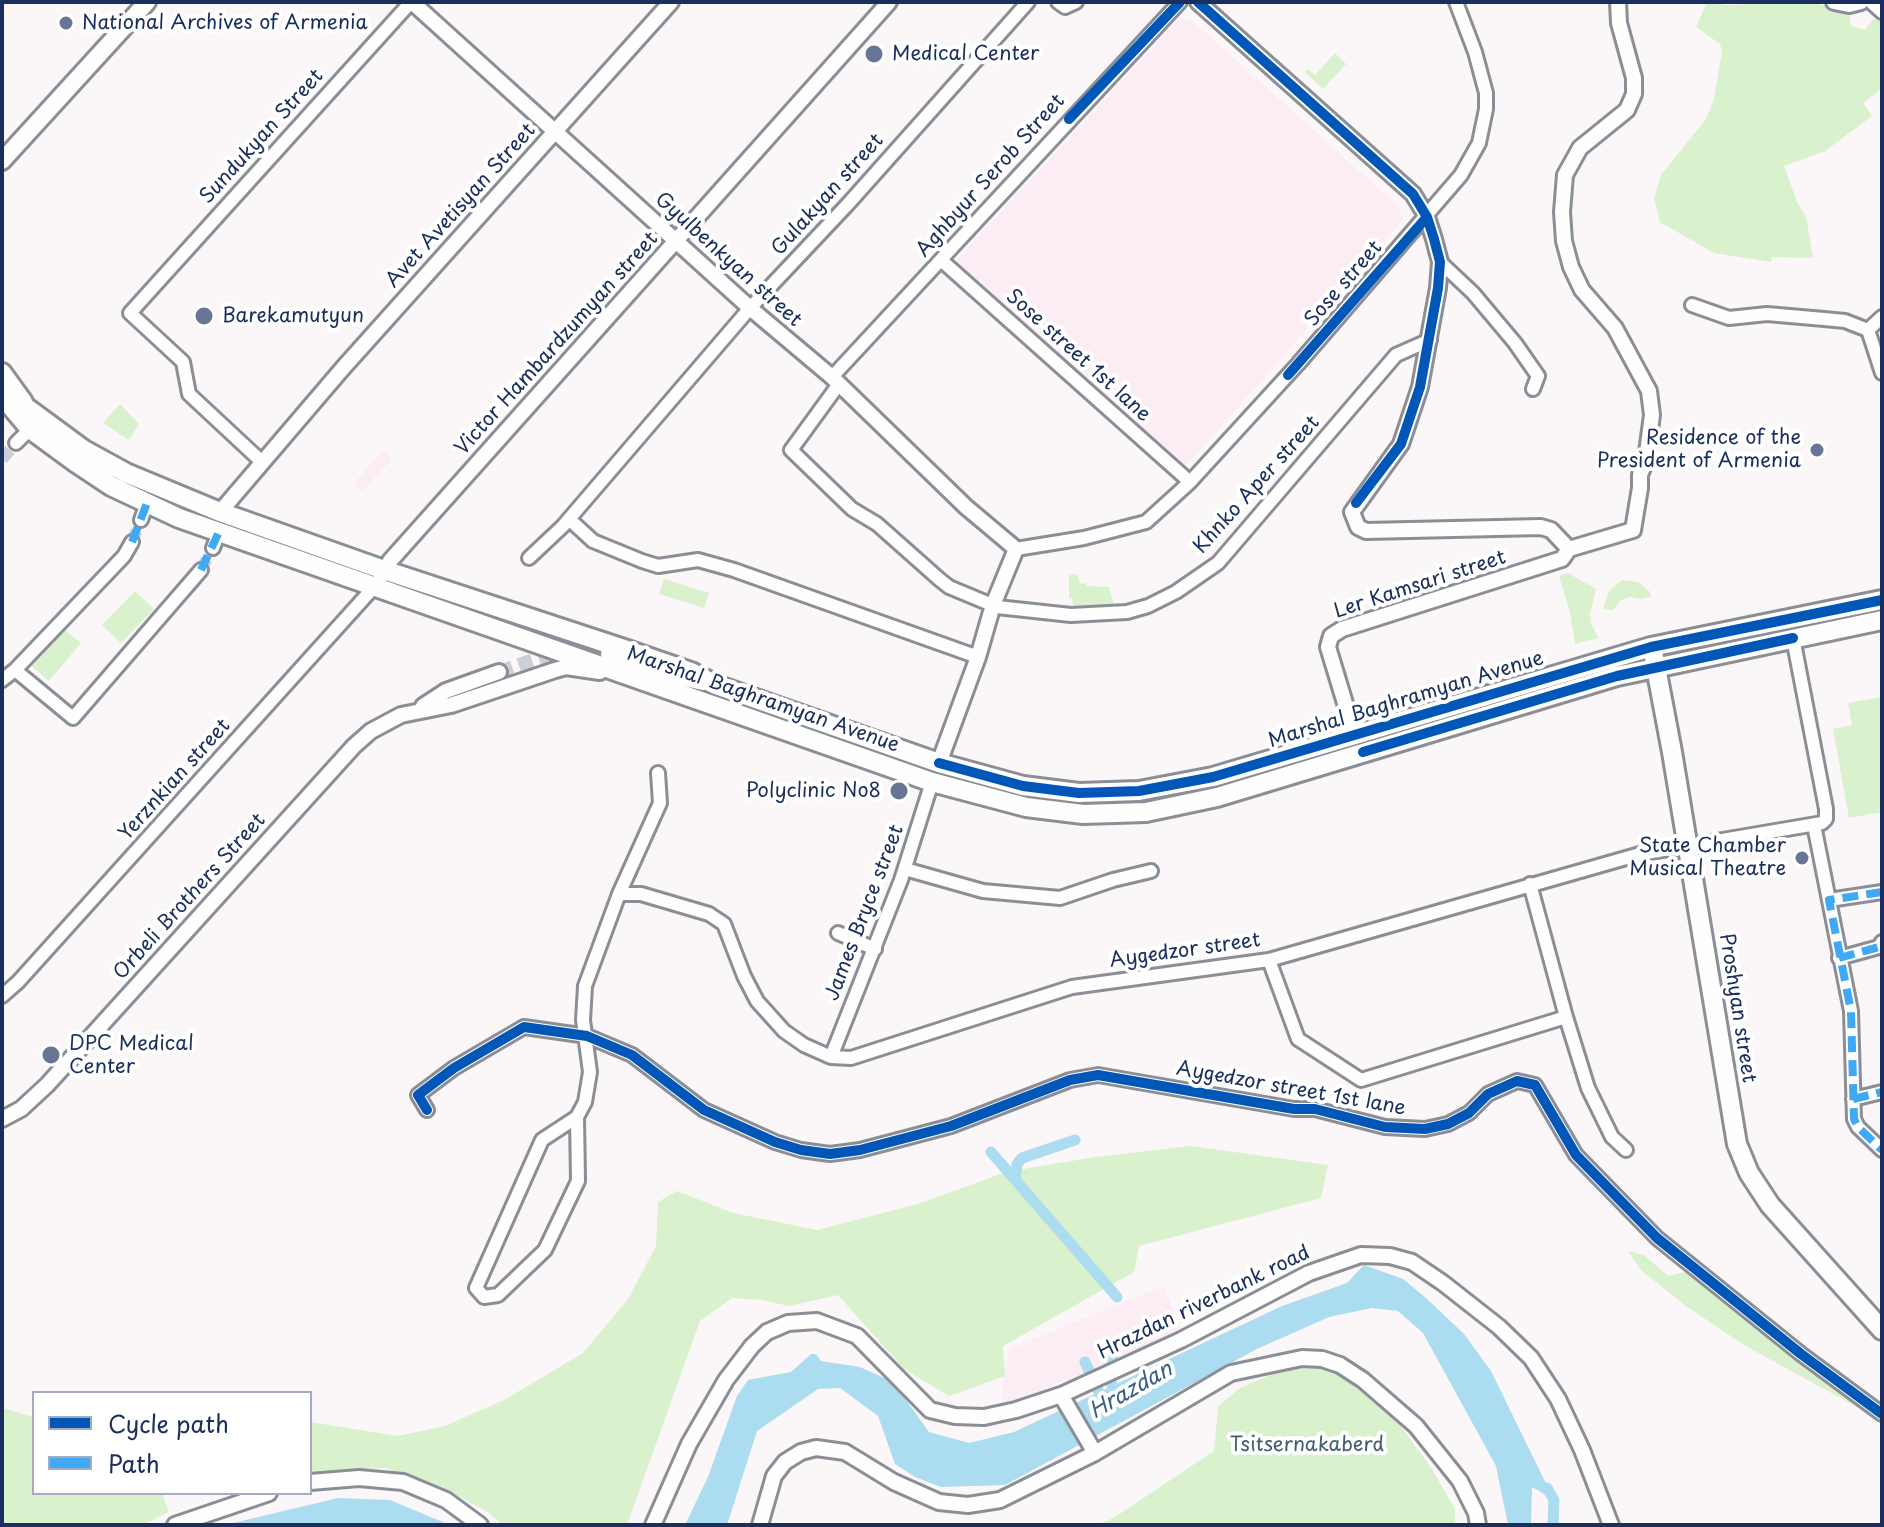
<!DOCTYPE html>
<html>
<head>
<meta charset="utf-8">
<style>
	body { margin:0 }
	#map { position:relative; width:1884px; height:1527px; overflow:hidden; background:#fbf6f8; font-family:"Playpen Sans",sans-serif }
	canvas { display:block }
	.frame { position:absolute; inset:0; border:4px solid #1b2f5e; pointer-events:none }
	.legend { position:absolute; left:32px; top:1391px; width:280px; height:104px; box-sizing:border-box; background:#fff; border:2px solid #a4acbf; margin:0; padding:10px 14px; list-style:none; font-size:24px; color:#1b2f5e }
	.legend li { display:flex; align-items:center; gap:16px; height:40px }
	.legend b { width:40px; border:2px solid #a4acbf }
</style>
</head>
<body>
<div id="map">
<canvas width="1884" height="1527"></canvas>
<div class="frame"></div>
<ul class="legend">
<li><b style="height:10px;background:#0057b8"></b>Cycle path</li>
<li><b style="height:10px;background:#3fa9f5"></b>Path</li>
</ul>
</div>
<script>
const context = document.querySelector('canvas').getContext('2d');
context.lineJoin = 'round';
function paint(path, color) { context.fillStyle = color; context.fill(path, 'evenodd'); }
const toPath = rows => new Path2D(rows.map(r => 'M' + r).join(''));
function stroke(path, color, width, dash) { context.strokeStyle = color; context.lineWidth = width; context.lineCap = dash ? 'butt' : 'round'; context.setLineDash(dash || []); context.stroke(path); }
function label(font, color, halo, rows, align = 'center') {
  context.font = font + ' "Playpen Sans",sans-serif'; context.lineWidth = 8; context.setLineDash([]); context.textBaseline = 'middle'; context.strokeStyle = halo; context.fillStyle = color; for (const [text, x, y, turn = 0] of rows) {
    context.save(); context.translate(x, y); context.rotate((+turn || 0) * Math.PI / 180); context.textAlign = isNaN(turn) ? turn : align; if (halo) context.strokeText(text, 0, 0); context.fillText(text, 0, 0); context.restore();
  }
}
const built = toPath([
	[1180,18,1191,20,1399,207,1403,220,1187,465,1172,461,953,264],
	[383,451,392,459,362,491,354,483],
	[1163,1286,1183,1333,1079,1379,1053,1383,1051,1387,1028,1396,1026,1400,1002,1408,1003,1381,1010,1349]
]);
const green = toPath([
	[1707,2,1726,5,1813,2,1849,13,1851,26,1865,30,1873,19,1882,21,1882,88,1863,103,1872,116,1825,151,1784,166,1797,202,1806,216,1813,258,1772,257,1771,262,1714,253,1660,222,1654,198,1661,175,1706,119,1714,99,1722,51,1720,44,1696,27],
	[1335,53,1346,64,1323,89,1305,72,1308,69,1315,75],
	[120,404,139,424,129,440,103,423],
	[1568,573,1596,589,1590,614,1591,623,1598,638,1575,644,1570,612,1559,576],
	[1069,574,1078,575,1080,584,1086,583,1087,586,1109,587,1114,604,1073,607,1072,598,1069,598],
	[664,579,709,593,704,608,659,594],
	[1622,580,1638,582,1650,592,1651,596,1643,599,1629,597,1620,601,1613,610,1603,609,1609,591],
	[135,591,154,609,121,643,102,625],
	[60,626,81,643,49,681,28,663],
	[1882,697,1882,812,1849,818,1833,729,1852,725,1848,703],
	[1191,1146,1328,1165,1321,1198,1139,1246,1134,1272,1003,1346,1005,1376,949,1396,904,1369,838,1295,789,1306,761,1300,732,1298,700,1321,627,1525,503,1525,489,1513,442,1487,385,1468,310,1473,310,1422,398,1436,445,1426,506,1399,583,1353,628,1299,656,1246,658,1202,677,1191,733,1213,817,1230,918,1204,1006,1172,1095,1157],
	[1628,1251,1644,1255,1668,1276,1689,1271,1882,1418,1882,1421,1744,1345,1686,1306,1641,1270],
	[1305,1360,1346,1375,1394,1417,1432,1469,1455,1509,1455,1525,1098,1525,1115,1517,1214,1451,1218,1406,1240,1388],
	[2,1408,34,1417,34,1493,170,1493,163,1496,169,1512,142,1525,2,1525]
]);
const water = toPath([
	[1364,1265,1403,1279,1426,1298,1464,1334,1491,1371,1554,1500,1532,1487,1531,1525,1508,1525,1496,1466,1423,1333,1398,1311,1372,1308,1329,1317,1257,1349,1005,1485,941,1487,915,1477,895,1464,878,1416,840,1388,818,1389,757,1431,727,1525,685,1525,708,1477,737,1396,748,1380,791,1372,811,1354,816,1354,821,1361,860,1367,893,1382,929,1432,969,1443,1014,1432,1282,1306,1347,1283],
	[338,1498,390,1500,450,1525,225,1525]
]);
const canal = toPath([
	[991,1152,1117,1297],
	[1015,1179,1017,1164,1022,1158,1075,1140],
	[1110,1351,1114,1364,1111,1383,1117,1396],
	[1085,1362,1104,1403],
	[1547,1488,1554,1500,1553,1525]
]);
const minorTunnel = toPath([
	[2,459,16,443],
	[132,542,141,520],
	[201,570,213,548]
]);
const tertiaryTunnel = toPath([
	[499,672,554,653,580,651,608,654]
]);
const minor = toPath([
	[1058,2,1065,7,1076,2],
	[1871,2,1882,12],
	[941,260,1190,482],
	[1440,262,1473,293,1515,343,1538,376,1533,389],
	[1692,305,1729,318,1767,314,1824,319,1845,321,1868,330,1882,317],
	[1868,330,1882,373],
	[832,377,1180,2],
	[839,384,791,450,852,509,877,524,939,579,949,587,997,607,1071,615,1127,612,1148,606,1176,592,1218,563,1396,355,1430,340],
	[16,443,30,429],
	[262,462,189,394,183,362,130,313,411,2],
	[569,519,593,541,642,561,658,566,698,560,734,570,978,657],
	[141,520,147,503],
	[132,542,124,556,15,670,73,718,201,570],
	[213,548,219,532],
	[1016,549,1084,538,1146,522,1190,482,1298,364,1461,175,1479,143,1486,109,1486,93,1475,52,1456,2],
	[529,558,563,526,750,308,848,204,1028,2],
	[2,680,15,670],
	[1814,825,1851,1011,1854,1119,1858,1127,1882,1150],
	[905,869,983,891,1060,898,1113,880,1151,871],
	[619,894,641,894,709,914,724,924,744,976,757,1001,784,1031,804,1045,831,1057,851,1058,1072,987,1269,960,1640,854,1822,823,1826,819,1826,809,1793,638],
	[1829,900,1882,892],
	[838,933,875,949],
	[1839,958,1879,947,1882,942],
	[1269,960,1298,1039,1361,1080,1566,1017,1530,884],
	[2,996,18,982,374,587],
	[1566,1017,1588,1088,1612,1137,1626,1150],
	[831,1057,901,880,932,782],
	[1853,1099,1882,1092],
	[427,1110,418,1095,454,1068,524,1027,587,1036,632,1055,704,1110,775,1142,801,1150,830,1154,860,1150,951,1126,1070,1080,1098,1075,1294,1109,1315,1109,1385,1127,1425,1129,1448,1124,1469,1113,1488,1094,1517,1081,1535,1085,1576,1155,1657,1238,1801,1354,1882,1414],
	[577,1117,578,1181,545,1250,498,1295,484,1297,476,1288,542,1140,577,1117,585,1102,590,1072,583,1020,585,986,619,894,660,803,658,773]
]);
const tertiary = toPath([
	[412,2,750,308,832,377,966,507,1016,549,993,605,978,657,939,763],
	[1198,2,1413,194,1427,217,1434,239,1440,262,1438,288,1420,387,1401,444,1352,512,1358,527,1366,531,1541,527,1551,530,1569,549],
	[1834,2,1849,5,1861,2],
	[220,512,343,368,671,2],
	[381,576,390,561,889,2],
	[608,654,680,678,703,683],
	[423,706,446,691,499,672],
	[1354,733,1328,647,1331,636,1342,629,1562,559,1569,549,1633,530,1640,488,1640,475,1646,460,1652,415,1649,391,1615,328,1582,290,1571,267,1564,241,1562,212,1565,175,1580,148,1627,110,1634,94,1634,78,1619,23,1618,2],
	[2,1119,21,1109,47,1085,354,746,371,731,401,715,451,705,555,670,566,667,600,672],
	[1061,1395,1095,1453],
	[310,1482,359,1478,403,1482,446,1500,480,1525],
	[175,1525,269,1493],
	[653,1525,689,1444,726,1380,752,1346,767,1332,788,1323,817,1321,857,1336,930,1410,955,1416,984,1417,1016,1410,1061,1395,1181,1340,1309,1273,1361,1255,1390,1256,1412,1262,1443,1283,1499,1327,1531,1358,1558,1399,1582,1450,1611,1525],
	[760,1525,774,1476,785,1462,801,1452,816,1448,845,1452,894,1482,939,1502,968,1505,1000,1500,1095,1453,1231,1373,1302,1358,1322,1359,1340,1365,1363,1380,1416,1426,1460,1481,1476,1513,1478,1525]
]);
const secondary = toPath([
	[2,161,147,2]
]);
const primary = toPath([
	[2,373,23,402],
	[2,396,30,429,75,462,111,486,179,518,932,782,1026,807,1083,814,1146,812,1217,797,1617,676,1882,620],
	[12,397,84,450,126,473,220,512,384,570,627,650,691,672,716,685,939,763,1023,786,1079,793,1139,791,1213,777,1651,647,1882,600],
	[1654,657,1672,752,1737,1144,1749,1173,1770,1205,1882,1330]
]);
const quiet = toPath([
	[132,542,147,503],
	[201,570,219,532],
	[1882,892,1829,900,1851,1011,1854,1119,1858,1127,1882,1150],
	[1839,958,1879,947,1882,942],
	[1853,1099,1882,1092]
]);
const cycleway = toPath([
	[1198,2,1413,194,1427,217,1434,239,1440,262,1438,288,1420,387,1401,444,1356,503],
	[1069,119,1180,2],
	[1288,375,1427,217],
	[1363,752,1617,676,1793,638],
	[939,763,1023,786,1079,793,1139,791,1213,777,1651,647,1882,600],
	[427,1110,418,1095,454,1068,524,1027,587,1036,632,1055,704,1110,775,1142,801,1150,830,1154,860,1150,951,1126,1070,1080,1098,1075,1294,1109,1315,1109,1385,1127,1425,1129,1448,1124,1469,1113,1488,1094,1517,1081,1535,1085,1576,1155,1657,1238,1801,1354,1882,1414]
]);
const markers = [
	[66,23,8,"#697594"],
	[874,54,10,"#697594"],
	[204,316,10,"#697594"],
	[1817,450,8,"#697594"],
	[899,791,10,"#697594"],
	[1802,858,8,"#697594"],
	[51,1055,10,"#697594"]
];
const poiNames = [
	["National Archives of Armenia",82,23],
	["Medical Center",892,54],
	["Barekamutyun",222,316],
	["Residence of the",1801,438,"right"],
	["President of Armenia",1801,461,"right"],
	["Polyclinic No8",881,791,"right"],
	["State Chamber",1786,846,"right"],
	["Musical Theatre",1786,869,"right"],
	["DPC Medical",69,1044],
	["Center",69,1067]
];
const streetNames = [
	["Sundukyan Street",262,137,-48],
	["Aghbyur Serob Street",991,176,-48],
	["Gulakyan street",828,195,-48],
	["Avet Avetisyan Street",461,206,-48],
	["Gyulbenkyan street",728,260,42],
	["Sose street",1344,284,-49],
	["Victor Hambardzumyan street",557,344,-48],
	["Sose street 1st lane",1078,356,42],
	["Khnko Aper street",1257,485,-48],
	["Ler Kamsari street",1420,585,-18],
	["Marshal Baghramyan Avenue",763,700,19],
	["Marshal Baghramyan Avenue",1406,700,-17],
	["Yerznkian street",175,780,-48],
	["Orbeli Brothers Street",190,897,-48],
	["James Bryce street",865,913,-69],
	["Aygedzor street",1185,951,-8],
	["Proshyan street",1737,1008,81],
	["Aygedzor street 1st lane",1291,1089,10],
	["Hrazdan riverbank road",1204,1303,-26]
];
const parkNames = [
	["Tsitsernakaberd",1307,1445]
];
const waterNames = [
	["Hrazdan",1131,1391,-30]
];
paint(built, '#fcecf4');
paint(green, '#daf1ce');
paint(water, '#acdcef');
stroke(canal, '#acdcef', 11);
stroke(minorTunnel, '#ceced9', 12, [12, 6]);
stroke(tertiaryTunnel, '#ceced9', 14, [14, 7]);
stroke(minor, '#8c8e97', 18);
stroke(tertiary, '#8c8e97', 20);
stroke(secondary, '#8c8e97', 22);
stroke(primary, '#8c8e97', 24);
stroke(minor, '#fefefe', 12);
stroke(tertiary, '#fefefe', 14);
stroke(secondary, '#fefefe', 16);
stroke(primary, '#fefefe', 18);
stroke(quiet, '#3fa9f5', 8, [16, 8]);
stroke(cycleway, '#0057b8', 10);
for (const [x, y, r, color] of markers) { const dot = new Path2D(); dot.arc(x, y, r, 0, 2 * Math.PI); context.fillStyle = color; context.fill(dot); stroke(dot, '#fff', 3); }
label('20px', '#1b2f5e', '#fff', poiNames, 'left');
label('20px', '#1b2f5e', '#fff', streetNames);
label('20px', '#445e71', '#fff', parkNames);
label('italic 22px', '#3c6088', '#fff', waterNames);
</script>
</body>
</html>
